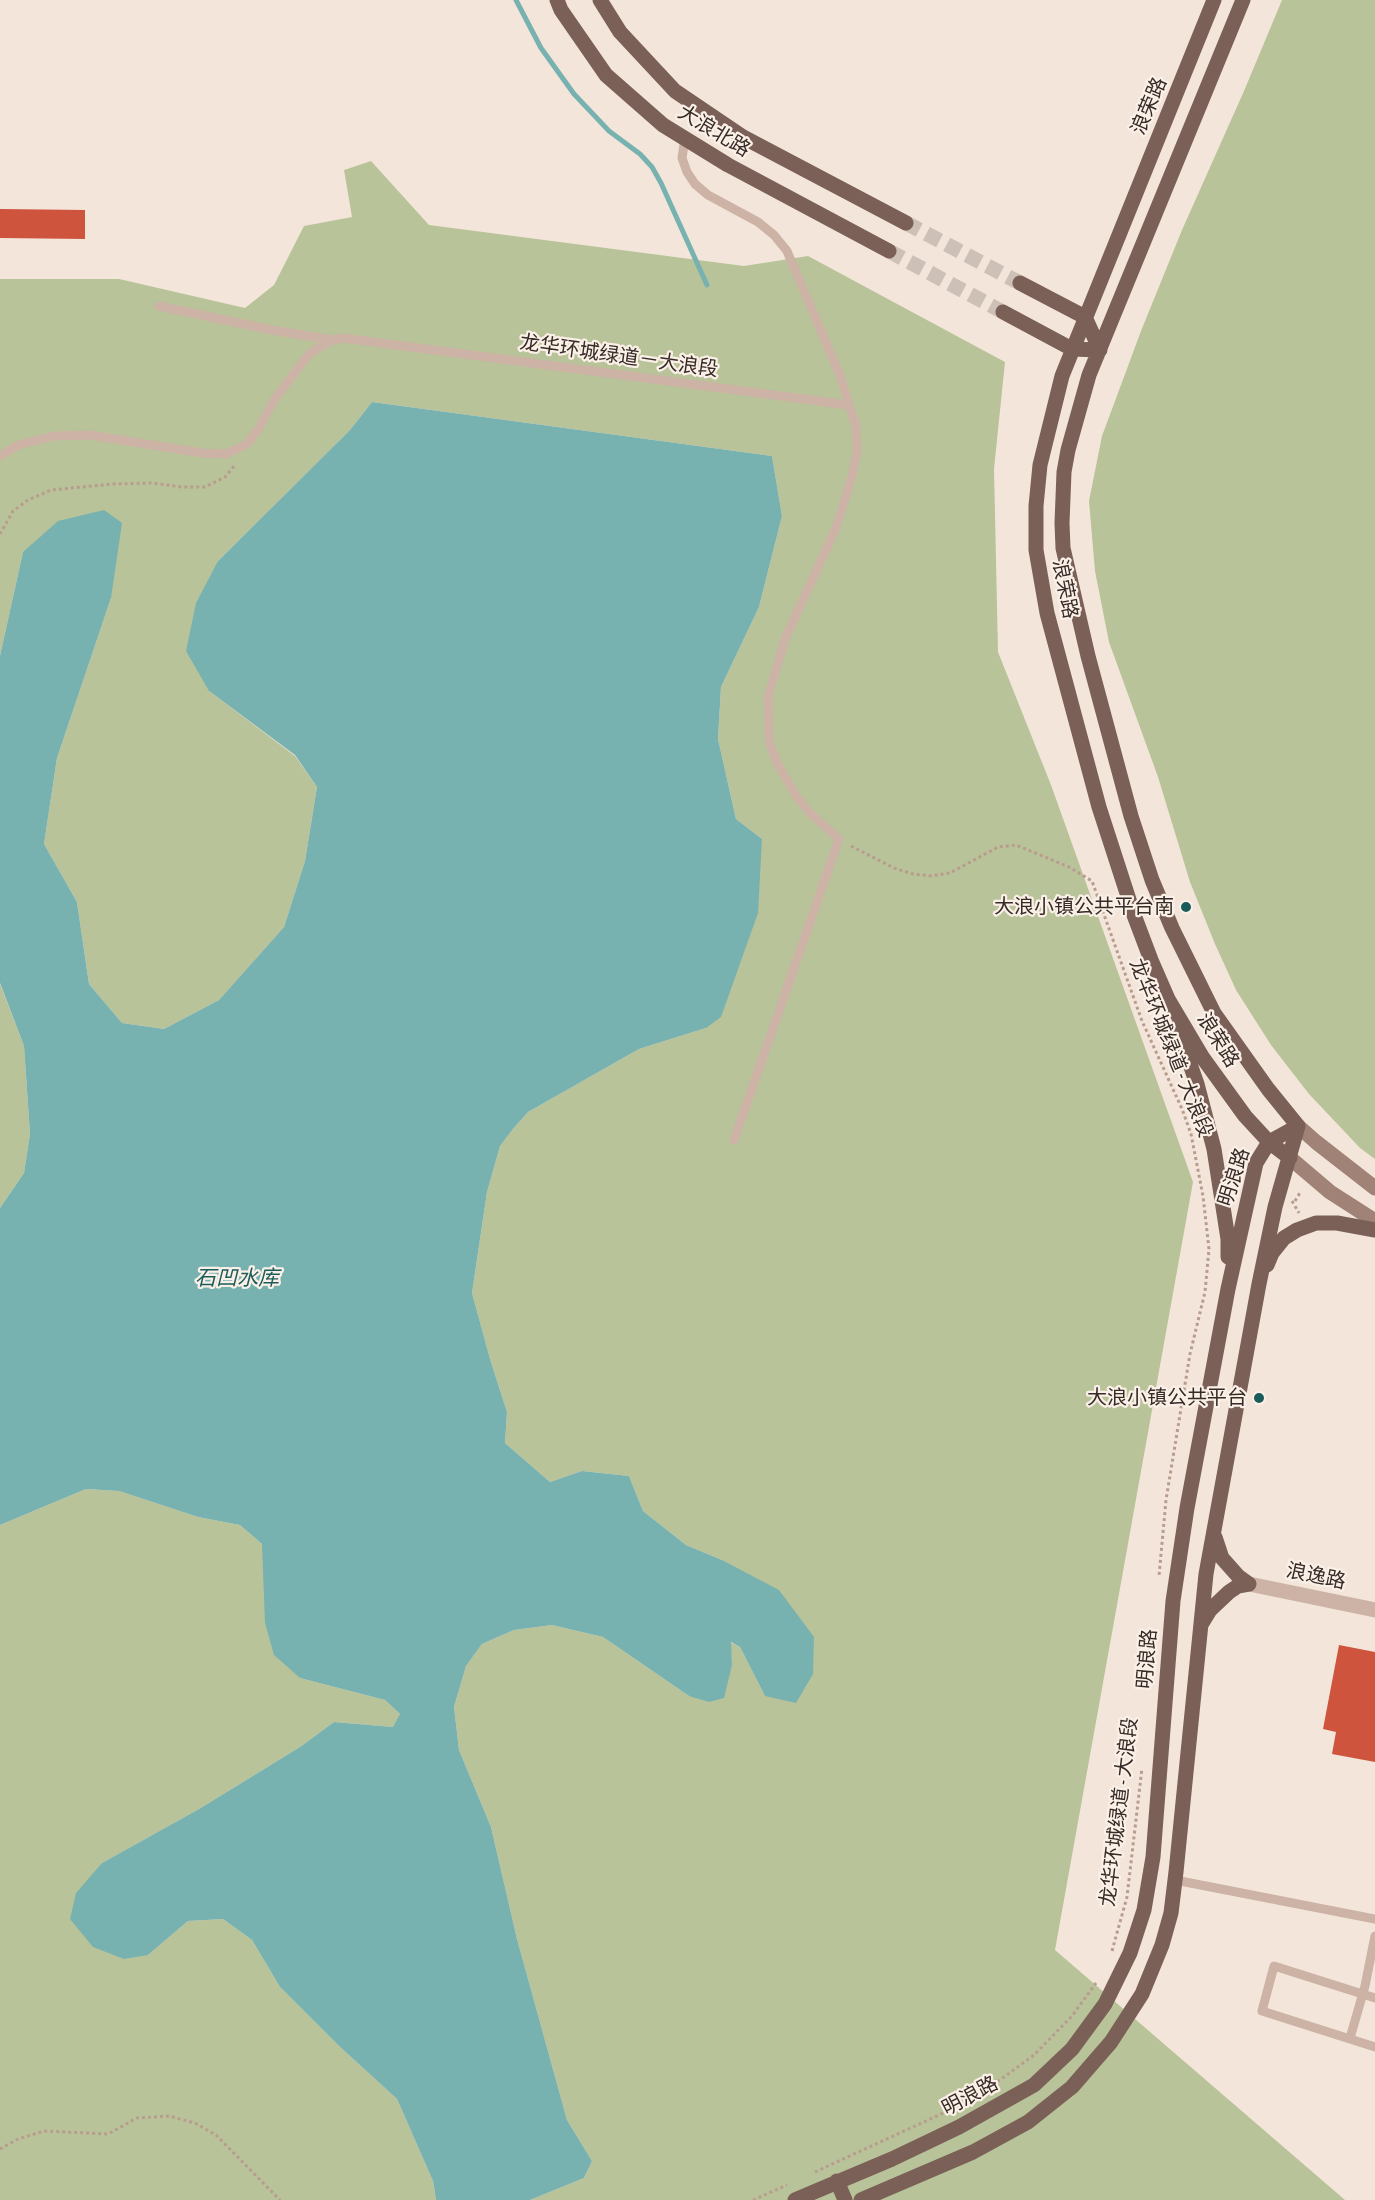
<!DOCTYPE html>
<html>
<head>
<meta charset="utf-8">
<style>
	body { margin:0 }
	canvas { display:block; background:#f3e5da }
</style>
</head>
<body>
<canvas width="1375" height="2200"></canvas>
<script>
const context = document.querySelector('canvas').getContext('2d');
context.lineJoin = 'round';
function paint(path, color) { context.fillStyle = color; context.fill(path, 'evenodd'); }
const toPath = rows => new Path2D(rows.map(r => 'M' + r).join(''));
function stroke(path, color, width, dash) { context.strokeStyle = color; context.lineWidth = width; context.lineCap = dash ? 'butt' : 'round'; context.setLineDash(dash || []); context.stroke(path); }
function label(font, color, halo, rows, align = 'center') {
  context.font = font + ' "Asap Condensed","Noto Sans SC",sans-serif'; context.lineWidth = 4.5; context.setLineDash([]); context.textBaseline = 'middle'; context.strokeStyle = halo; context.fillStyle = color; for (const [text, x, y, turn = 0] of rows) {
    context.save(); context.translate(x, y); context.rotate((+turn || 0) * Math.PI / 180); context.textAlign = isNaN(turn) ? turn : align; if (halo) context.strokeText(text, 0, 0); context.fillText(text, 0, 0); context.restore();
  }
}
const green = toPath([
	[1282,0,1375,0,1375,1159,1360,1148,1309,1094,1271,1045,1236,990,1215,944,1190,882,1158,777,1109,642,1095,571,1089,501,1102,436,1141,331,1182,230,1244,91],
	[371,161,429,225,744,266,808,256,1005,362,994,469,998,652,1051,785,1193,1182,1055,1950,1345,2200,530,2200,584,2178,592,2161,567,2120,517,1939,491,1827,459,1750,454,1707,466,1666,482,1644,514,1630,552,1625,603,1637,689,1696,732,1665,730,1642,740,1647,765,1696,722,1560,686,1545,643,1511,629,1476,582,1471,550,1482,505,1443,507,1412,490,1359,472,1293,487,1192,500,1146,513,1129,528,1112,639,1049,706,1028,762,839,736,819,718,739,721,687,759,607,782,516,772,456,372,402,350,430,218,561,209,691,295,756,317,787,305,861,284,927,219,1000,164,1029,122,1023,89,984,77,902,44,844,57,758,111,598,23,552,0,656,0,279,119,279,245,308,274,285,304,226,352,217,344,170],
	[0,984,24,1046,30,1134,24,1173,0,1208],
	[86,1489,119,1491,198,1517,240,1525,262,1544,300,1678,385,1700,401,1715,393,1727,334,1722,300,1747,199,1809,102,1863,148,1955,188,1921,223,1919,252,1940,280,1987,339,2046,397,2099,433,2181,436,2200,0,2200,0,1525]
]);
const water = toPath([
	[372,402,772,456,782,516,759,607,721,687,718,739,736,819,762,839,758,913,721,1017,706,1028,639,1049,528,1112,513,1129,500,1146,487,1192,472,1293,490,1359,507,1412,505,1443,550,1482,582,1471,629,1476,643,1511,686,1545,722,1560,779,1590,814,1637,813,1674,796,1703,765,1696,740,1647,731,1642,732,1665,724,1698,709,1702,689,1696,603,1637,552,1625,514,1630,482,1644,466,1666,454,1707,459,1750,491,1827,517,1939,567,2120,592,2161,584,2178,530,2200,436,2200,433,2181,397,2099,339,2046,280,1987,252,1940,223,1919,188,1921,148,1955,124,1959,93,1947,70,1919,76,1893,102,1863,199,1809,300,1747,334,1722,393,1727,400,1714,385,1700,300,1678,274,1655,265,1623,262,1544,240,1525,198,1517,119,1491,86,1489,0,1525,0,1208,24,1173,30,1134,24,1046,0,983,0,656,23,552,58,521,104,510,122,523,111,598,57,758,44,844,77,902,89,984,122,1023,164,1029,219,1000,284,927,305,861,317,787,295,755,209,691,186,651,196,603,218,561,350,430]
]);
const stream = toPath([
	[516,0,541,48,574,94,609,131,640,154,652,167,661,183,707,285]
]);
const building = toPath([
	[0,209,85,210,85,239,0,238],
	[1339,1645,1375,1652,1375,1762,1332,1754,1336,1732,1323,1729]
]);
const primaryTunnel = toPath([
	[906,223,1020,283],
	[889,251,1003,312]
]);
const path = toPath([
	[0,534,13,511,28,500,51,490,113,484,152,483,182,487,205,487,225,477,235,465],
	[851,846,894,868,913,874,932,876,950,873,998,847,1016,845,1069,867,1092,881,1142,1021,1182,1109,1191,1134,1203,1196,1209,1249,1205,1292,1190,1354,1166,1500,1159,1576],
	[1231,1152,1234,1152,1239,1162],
	[1292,1201,1299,1213],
	[1295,1201,1301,1191],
	[1112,1951,1127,1897,1142,1768],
	[978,2096,1034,2055,1072,2016,1096,1983],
	[0,2149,18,2139,44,2131,108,2134,137,2118,169,2116,195,2123,216,2135,280,2200],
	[815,2172,967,2102],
	[753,2200,787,2185]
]);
const service = toPath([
	[685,138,682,158,687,172,695,184,708,195,758,222,774,235,787,251,841,378,849,405],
	[159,306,272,330,333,340],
	[0,456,18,445,53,436,90,435,202,453,226,454,247,444,259,428,274,400,308,355,321,346,333,340,343,338,849,405,856,426,857,452,852,476,836,528,785,639,768,697,769,741,777,763,797,797,810,813,839,839,734,1140],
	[1175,1880,1375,1919],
	[1375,1998,1274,1966,1262,2011,1375,2047],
	[1350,2038,1365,1986,1375,1936]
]);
const tertiary = toPath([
	[1249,1584,1375,1610]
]);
const secondary = toPath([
	[1298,1126,1316,1142,1375,1188],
	[1290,1158,1330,1192,1375,1221]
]);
const primary = toPath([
	[557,0,561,10,606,75,663,125,728,165,889,251],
	[600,0,620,32,675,91,743,137,906,223],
	[1214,0,1062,376,1040,465,1036,506,1036,550,1047,613,1099,807,1134,915,1151,960,1168,999,1203,1058,1245,1116,1269,1142,1290,1158],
	[1243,0,1089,375,1068,450,1064,472,1062,523,1063,548,1088,656,1131,816,1152,880,1172,928,1214,1013,1268,1089,1298,1126],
	[1003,312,1072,349,1100,350,1085,317,1020,283],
	[1177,1027,1197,1084,1214,1149,1228,1239,1228,1257],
	[1267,1265,1272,1253,1284,1238,1297,1230,1316,1223,1337,1223,1375,1230],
	[1215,1537,1222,1558,1238,1576,1249,1584],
	[1202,1623,1210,1610,1229,1592,1238,1586,1249,1584],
	[837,2181,845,2200],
	[795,2200,892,2159,959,2127,1034,2085,1072,2049,1105,2004,1130,1953,1144,1910,1153,1857,1173,1601,1187,1508,1228,1289,1256,1163,1269,1142,1298,1126],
	[861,2200,973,2152,1028,2122,1072,2087,1111,2042,1142,1994,1162,1945,1171,1913,1176,1872,1206,1574,1259,1284,1275,1207,1298,1126]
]);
const markers = [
	[1186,907,6,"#1a5c5a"],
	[1259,1398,6,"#1a5c5a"]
];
const streetNames = [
	["浪荣路",1149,106,-67],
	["大浪北路",714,131,31],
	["龙华环城绿道－大浪段",619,356,8],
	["浪荣路",1065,589,79],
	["浪荣路",1218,1040,58],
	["龙华环城绿道 - 大浪段",1171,1048,68],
	["明浪路",1234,1177,-72],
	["浪逸路",1316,1576,12],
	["明浪路",1147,1659,-85],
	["龙华环城绿道 - 大浪段",1119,1812,-83],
	["明浪路",970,2096,-28]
];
const poiNames = [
	["大浪小镇公共平台南",1174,907],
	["大浪小镇公共平台",1247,1398]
];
const waterNames = [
	["石凹水库",237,1278]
];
paint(green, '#b9c399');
paint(water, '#77b2b0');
stroke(stream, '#77b2b0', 5);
paint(building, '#ce543d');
stroke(primaryTunnel, '#cdc0b6', 15, [15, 8]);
stroke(path, '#b89d8f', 3, [3, 3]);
stroke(service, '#ccb3a5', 9);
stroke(tertiary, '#ccb3a5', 15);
stroke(secondary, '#a08276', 15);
stroke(primary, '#7a6057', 15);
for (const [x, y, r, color] of markers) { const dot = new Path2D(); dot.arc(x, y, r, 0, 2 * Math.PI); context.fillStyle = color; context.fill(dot); stroke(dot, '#fbf0e7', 2); }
label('20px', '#372b27', '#fbf0e7', streetNames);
label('20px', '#372b27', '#fbf0e7', poiNames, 'right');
label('italic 21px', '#1a5c5a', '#fbf0e7', waterNames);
</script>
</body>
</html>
